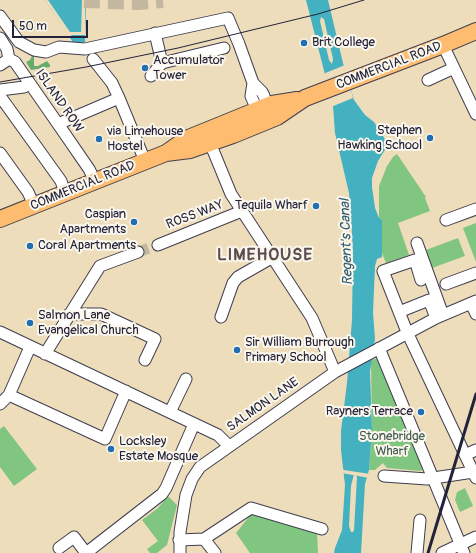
<!DOCTYPE html>
<html>
<head>
<meta charset="utf-8">
<style>
	body { margin:0 }
	#map { position:relative; width:476px; height:553px; overflow:hidden; background:#edddbb; font-family:Pangolin,sans-serif }
	canvas { display:block }
	.scale { position:absolute; left:12px; top:20px; width:76px; height:18px; box-sizing:border-box; border:2px solid #22223b; border-top:0; padding-left:5px; font-size:12px; line-height:14px; white-space:nowrap; color:#22223b; -webkit-text-stroke:3px #fbf7ec; paint-order:stroke }
</style>
</head>
<body>
<div id="map">
<canvas width="476" height="553"></canvas>
<div class="scale">50 m</div>
</div>
<script>
const context = document.querySelector('canvas').getContext('2d');
context.lineJoin = 'round';
function paint(path, color) { context.fillStyle = color; context.fill(path, 'evenodd'); }
const toPath = rows => new Path2D(rows.map(r => 'M' + r).join(''));
function stroke(path, color, width, dash) { context.strokeStyle = color; context.lineWidth = width; context.lineCap = dash ? 'butt' : 'round'; context.setLineDash(dash || []); context.stroke(path); }
function label(font, color, halo, rows, align = 'center') {
  context.font = font + ' Pangolin,sans-serif'; context.lineWidth = 4; context.setLineDash([]); context.textBaseline = 'middle'; context.strokeStyle = halo; context.fillStyle = color; for (const [text, x, y, turn = 0] of rows) {
    context.save(); context.translate(x, y); context.rotate((+turn || 0) * Math.PI / 180); context.textAlign = isNaN(turn) ? turn : align; if (halo) context.strokeText(text, 0, 0); context.fillText(text, 0, 0); context.restore();
  }
}
const green = toPath([
	[397,154,426,197,425,198,430,211,398,223,409,255,386,263,382,253,382,221,379,218,379,186,387,166,393,157],
	[476,223,476,262,463,228],
	[458,238,465,256,432,268,426,250],
	[378,358,423,469,421,471,387,468,383,463,375,470,369,470,372,429,371,360],
	[4,426,37,469,14,486,0,467,0,429],
	[465,488,473,506,460,512,455,500,457,492],
	[168,496,177,505,167,545,157,553,150,553,147,549,158,541,142,520,158,508],
	[252,513,317,531,318,553,250,553,236,533]
]);
const forest = toPath([
	[32,56,34,56,34,66,38,66,47,61,50,65,50,67,31,70,26,62,30,60]
]);
const water = toPath([
	[45,0,86,0,85,42,74,44],
	[306,0,328,0,343,63,354,100,365,115,374,122,382,134,388,145,378,161,372,178,372,187,375,208,379,218,382,220,382,257,377,259,375,266,373,313,375,339,370,372,372,429,369,470,365,484,361,553,334,553,335,548,342,530,345,485,341,450,341,431,347,383,352,320,353,252,351,218,349,193,335,133,333,106],
	[321,17,324,19,333,59,332,64,329,60,320,21],
	[354,474,355,474,357,477,354,530,353,532,351,532,349,526,351,486]
]);
const pier = toPath([
	[45,0,48,0,70,32,81,32,82,0,85,0,85,35,72,35,69,37],
	[345,65,353,98,331,107,323,74],
	[342,469,344,470,370,474,369,478,342,473]
]);
const minorTunnel = toPath([
	[138,252,158,245]
]);
const highwayTunnel = toPath([
	[84,0,137,2,163,0]
]);
const minor = toPath([
	[0,16,19,42,34,50,46,52,59,47,85,49,228,18,239,44,253,83,251,96,257,110],
	[155,33,162,63,224,48],
	[0,38,7,49,9,59],
	[443,45,476,114],
	[9,59,15,62,58,124,89,169,95,181],
	[93,59,112,83,119,98],
	[0,65,9,59],
	[151,76,162,63],
	[428,80,454,68],
	[253,83,262,92,264,96,267,106,265,111],
	[0,90,24,87],
	[0,96,61,181,65,193],
	[58,124,119,98,145,161],
	[208,138,231,194,312,318,335,372],
	[0,153,28,192,34,205],
	[446,220,476,209],
	[417,243,443,315],
	[158,245,242,211],
	[421,280,415,260,383,271,407,332,476,478],
	[446,284,476,273],
	[471,303,476,314],
	[399,312,429,300,436,318],
	[69,314,101,314,155,339,145,360],
	[221,317,233,283,238,277,273,257],
	[0,332,218,435,229,446],
	[379,348,464,553],
	[45,354,100,266,138,252],
	[9,395,105,439,126,391],
	[0,404,9,395,30,347],
	[172,408,186,379],
	[465,455,476,450],
	[384,476,427,479,473,472],
	[204,539,215,553],
	[179,540,204,539,251,508,322,529],
	[59,548,74,537,86,553],
	[86,553,162,494,166,488,194,424],
	[180,553,180,532,186,495,192,479,200,467,335,372,436,318,476,301],
	[417,553,420,520],
	[442,553,476,537]
]);
const highway = toPath([
	[166,153,190,150,233,135,277,117,305,98,443,45,476,31],
	[0,219,166,153,186,139,272,104,297,100]
]);
const tram = toPath([
	[0,82,86,67,178,48,318,14,364,0]
]);
const rail = toPath([
	[428,553,476,394]
]);
const markers = [
	[304,43,4,"#1f6fb2"],
	[145,68,4,"#1f6fb2"],
	[430,138,4,"#1f6fb2"],
	[99,139,4,"#1f6fb2"],
	[316,206,4,"#1f6fb2"],
	[134,222,4,"#1f6fb2"],
	[30,246,4,"#1f6fb2"],
	[30,323,4,"#1f6fb2"],
	[237,350,4,"#1f6fb2"],
	[421,412,4,"#1f6fb2"],
	[111,449,4,"#1f6fb2"]
];
const poiNames = [
	["Brit College",312,43],
	["Accumulator",153,61],
	["Tower",153,76],
	["Stephen",422,131,"right"],
	["Hawking School",422,146,"right"],
	["via Limehouse",107,132],
	["Hostel",107,147],
	["Tequila Wharf",308,206,"right"],
	["Caspian",126,215,"right"],
	["Apartments",126,230,"right"],
	["Coral Apartments",38,246],
	["Salmon Lane",38,316],
	["Evangelical Church",38,331],
	["Sir William Burrough",245,343],
	["Primary School",245,358],
	["Rayners Terrace",413,412,"right"],
	["Locksley",119,442],
	["Estate Mosque",119,457]
];
const streetNames = [
	["COMMERCIAL ROAD",389,66,-21],
	["ISLAND ROW",59,101,55],
	["COMMERCIAL ROAD",83,186,-22],
	["ROSS WAY",195,215,-21],
	["SALMON LANE",263,405,-35]
];
const parkNames = [
	["Stonebridge",392,437],
	["Wharf",392,452]
];
const waterNames = [
	["Regent's Canal",347,242,-92]
];
const districtNames = [
	["LIMEHOUSE",265,256]
];
paint(green, '#81c680');
paint(forest, '#68ab6e');
paint(water, '#43b1bf');
paint(pier, '#edddbb');
stroke(minorTunnel, '#c4b8a1', 11, [11, 5.5]);
stroke(highwayTunnel, '#c4b8a1', 16, [16, 8]);
stroke(minor, '#403e4e', 13);
stroke(highway, '#403e4e', 18);
stroke(minor, '#fff', 11);
stroke(highway, '#fdbc70', 16);
stroke(tram, '#22223b', 1);
stroke(rail, '#22223b', 3);
for (const [x, y, r, color] of markers) { const dot = new Path2D(); dot.arc(x, y, r, 0, 2 * Math.PI); context.fillStyle = color; context.fill(dot); stroke(dot, '#fbf7ec', 1.5); }
label('13px', '#22223b', '#fbf7ec', poiNames, 'left');
label('13px', '#22223b', '#fbf7ec', streetNames);
label('13px', '#435b53', '#fbf7ec', parkNames);
label('italic 14px', '#2f5b70', '#fbf7ec', waterNames);
context.letterSpacing = '1px';
label('bold 17px', '#5b4e51', '#fbf7ec', districtNames);
context.letterSpacing = '0px';
</script>
</body>
</html>
